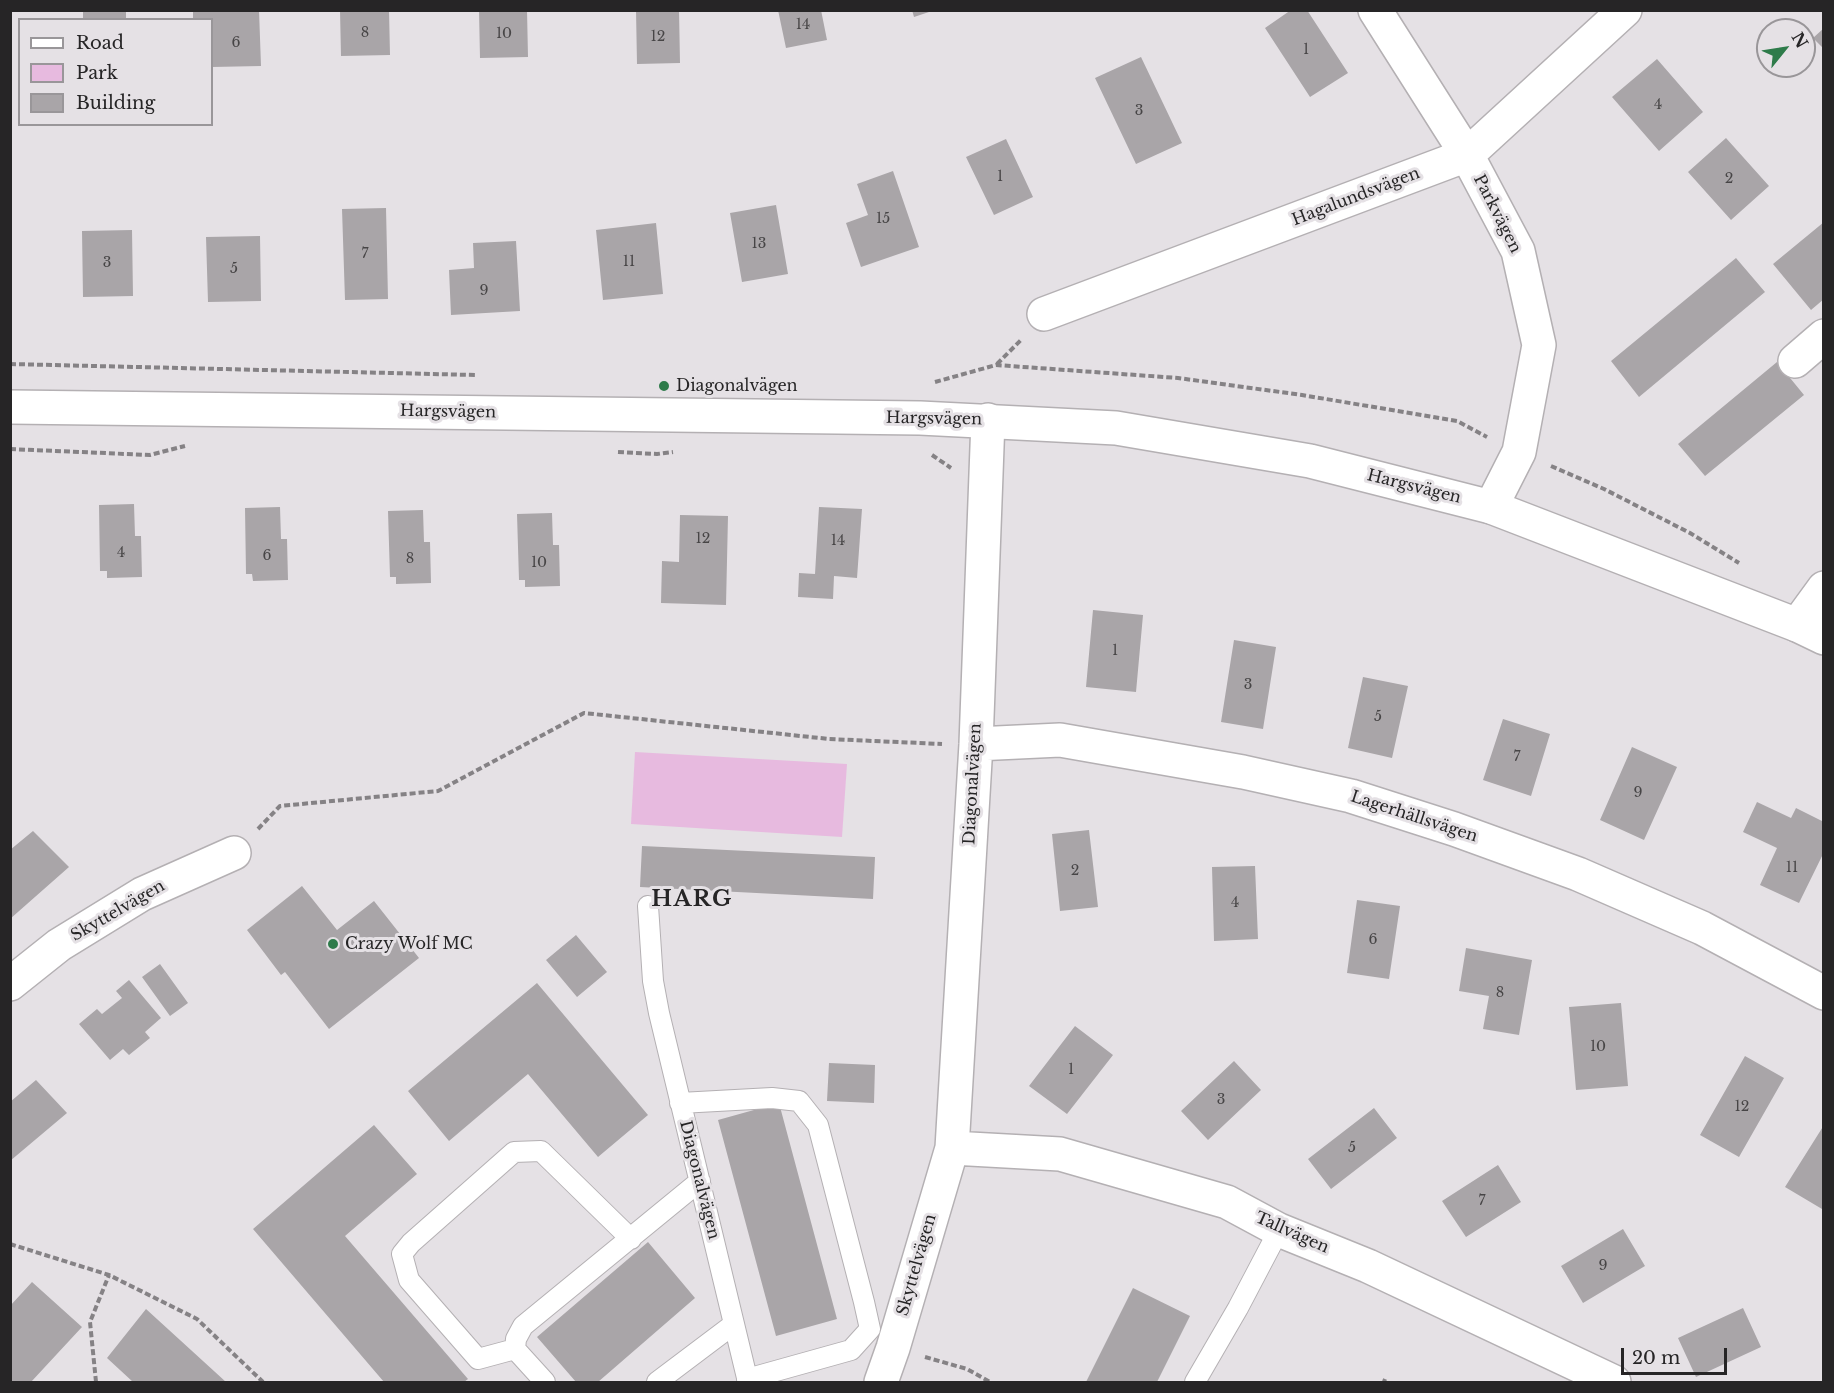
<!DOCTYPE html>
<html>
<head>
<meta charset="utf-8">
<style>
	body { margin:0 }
	#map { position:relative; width:1834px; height:1393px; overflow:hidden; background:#e5e1e5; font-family:"Libre Baskerville",serif }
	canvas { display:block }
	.frame { position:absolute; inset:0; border:12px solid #262526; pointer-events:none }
	.legend { position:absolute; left:18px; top:18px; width:195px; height:108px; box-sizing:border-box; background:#e5e1e5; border:2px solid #999699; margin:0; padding:8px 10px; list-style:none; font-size:18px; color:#262526 }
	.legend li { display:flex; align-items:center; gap:12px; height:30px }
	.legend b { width:30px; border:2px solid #999699 }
	.north { position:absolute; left:1756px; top:18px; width:60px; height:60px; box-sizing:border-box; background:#e5e1e5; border:2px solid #999699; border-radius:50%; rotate:60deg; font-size:16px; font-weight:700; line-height:24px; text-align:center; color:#262526 }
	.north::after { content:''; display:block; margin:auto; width:21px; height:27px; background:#2e7b4a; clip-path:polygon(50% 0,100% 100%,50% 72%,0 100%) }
	.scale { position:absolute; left:1621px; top:1348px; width:106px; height:27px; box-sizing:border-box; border:3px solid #262526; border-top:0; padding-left:8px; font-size:18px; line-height:21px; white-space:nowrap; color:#262526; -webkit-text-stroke:4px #e5e1e5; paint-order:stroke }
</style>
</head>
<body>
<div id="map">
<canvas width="1834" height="1393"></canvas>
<div class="frame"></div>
<ul class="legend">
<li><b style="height:8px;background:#fff"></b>Road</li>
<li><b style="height:16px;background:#e7badf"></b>Park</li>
<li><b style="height:16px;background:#a9a5a8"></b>Building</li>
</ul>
<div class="north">N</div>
<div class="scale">20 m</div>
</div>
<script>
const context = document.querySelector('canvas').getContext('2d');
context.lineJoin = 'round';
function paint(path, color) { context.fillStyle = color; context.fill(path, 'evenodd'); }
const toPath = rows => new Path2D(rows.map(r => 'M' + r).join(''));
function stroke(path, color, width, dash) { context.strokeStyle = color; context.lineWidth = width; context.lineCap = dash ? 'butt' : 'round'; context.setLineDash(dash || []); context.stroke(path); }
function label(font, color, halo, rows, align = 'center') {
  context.font = font + ' "Libre Baskerville",serif'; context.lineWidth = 6; context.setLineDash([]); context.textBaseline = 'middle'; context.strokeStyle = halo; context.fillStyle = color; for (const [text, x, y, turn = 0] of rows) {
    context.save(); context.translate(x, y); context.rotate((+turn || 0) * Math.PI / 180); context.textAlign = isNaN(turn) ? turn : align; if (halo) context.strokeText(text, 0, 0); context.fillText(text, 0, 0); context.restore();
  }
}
const green = toPath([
	[635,752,847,764,842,837,631,824]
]);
const building = toPath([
	[83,10,126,10,126,20,83,20],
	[193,10,259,10,261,66,212,67,212,20,193,20],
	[340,10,389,10,390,55,341,56],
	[479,10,527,10,528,57,480,58],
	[636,10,679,10,680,63,637,64],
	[778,10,821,10,827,40,786,48],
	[912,10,932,10,932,11,914,17],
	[1291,10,1307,10,1348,73,1310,97,1265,28],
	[1824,28,1824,49,1813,38],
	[1141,57,1182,143,1136,164,1095,78],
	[1657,59,1703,112,1659,151,1612,97],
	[1726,138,1769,186,1731,220,1688,172],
	[1006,139,1033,197,994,215,966,157],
	[893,171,919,247,861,267,846,223,868,215,857,184],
	[776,205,788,274,742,282,730,213],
	[386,208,388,299,345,300,342,209],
	[1824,222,1824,299,1811,310,1773,264],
	[656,223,663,294,603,300,596,230],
	[132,230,133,296,83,297,82,231],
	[260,236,261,301,208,302,206,237],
	[516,241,520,311,451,315,449,270,474,268,473,243],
	[1736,258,1765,292,1639,397,1611,361],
	[1777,362,1804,395,1705,476,1678,444],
	[134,504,135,536,141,536,142,577,107,578,107,571,100,571,99,505],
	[280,507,281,539,287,539,288,580,253,581,252,574,246,574,245,508],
	[819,507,862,509,857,578,834,576,833,599,798,597,799,573,815,574],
	[423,510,424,542,430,542,431,583,396,584,396,577,390,577,388,511],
	[552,513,553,545,559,545,560,586,525,587,525,580,519,580,517,514],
	[680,515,728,516,726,605,661,603,662,561,679,562],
	[1093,610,1143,615,1136,692,1086,687],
	[1234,640,1276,647,1263,729,1221,722],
	[1363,677,1408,686,1392,758,1348,748],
	[1503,719,1550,734,1531,796,1483,780],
	[1632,747,1677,767,1644,840,1600,820],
	[1757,802,1791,818,1796,808,1824,822,1824,852,1799,903,1760,885,1777,848,1743,832],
	[1089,830,1098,907,1060,911,1052,834],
	[33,831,69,867,10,919,10,850],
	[642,846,875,857,873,899,640,887],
	[1255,866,1258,939,1214,941,1212,867],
	[302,886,337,930,374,901,419,958,329,1029,285,972,281,975,247,930],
	[1357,900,1400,906,1389,979,1347,973],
	[576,935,607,972,577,997,546,960],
	[1466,948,1532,960,1519,1035,1483,1029,1489,996,1459,991],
	[160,964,188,1003,170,1016,142,977],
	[129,980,161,1018,145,1032,150,1038,129,1055,123,1049,110,1060,79,1024,97,1009,102,1014,122,998,116,991],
	[537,983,648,1115,598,1157,528,1074,449,1141,408,1091],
	[1621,1003,1628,1086,1576,1090,1569,1007],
	[1075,1026,1113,1055,1067,1114,1029,1086],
	[1745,1056,1784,1078,1739,1157,1700,1135],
	[1234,1061,1261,1090,1208,1140,1181,1111],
	[829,1063,875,1065,874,1103,827,1101],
	[36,1080,67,1113,10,1161,10,1102],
	[779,1103,837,1319,776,1336,718,1120],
	[1374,1108,1397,1138,1331,1189,1308,1159],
	[374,1125,417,1174,345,1236,468,1379,464,1382,384,1382,253,1229],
	[1824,1125,1824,1206,1822,1209,1785,1187],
	[1498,1165,1521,1202,1466,1237,1442,1201],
	[1623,1229,1645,1266,1583,1303,1561,1266],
	[648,1242,695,1298,598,1382,576,1382,537,1337],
	[32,1282,82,1327,31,1382,10,1382,10,1306],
	[1133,1288,1190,1316,1157,1382,1086,1382],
	[1743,1308,1761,1347,1696,1377,1678,1338],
	[146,1309,226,1382,133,1382,107,1358]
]);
const path = toPath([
	[10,364,475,375],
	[997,364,1021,340],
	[935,382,996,365,1178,378,1302,395,1457,421,1487,437],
	[10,449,150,455,185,446],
	[618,452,657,454,673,452],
	[932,455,951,468],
	[1551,466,1604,489,1690,533,1739,563],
	[258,829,280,806,438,791,584,713,829,739,942,744],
	[10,1244,109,1275,197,1319,263,1382],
	[925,1357,967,1369,990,1382],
	[96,1382,90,1322,109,1275],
	[1384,1382,1385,1379]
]);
const service = toPath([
	[648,906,653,981,659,1013,748,1382],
	[680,1103,772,1098,799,1101,818,1125,864,1302,870,1329,851,1350,747,1379],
	[515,1349,478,1359,409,1280,402,1254,411,1243,514,1152,541,1151,631,1239],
	[545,1382,515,1349,516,1339,523,1326,700,1181],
	[657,1382,734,1324],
	[1195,1382,1238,1308,1279,1230]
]);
const minor = toPath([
	[1375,10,1467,155,1518,251,1539,345,1519,452,1491,507],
	[1044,314,1467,155,1625,10],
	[1795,361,1824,336],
	[1797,625,1824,588],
	[976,744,1060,740,1243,772,1351,796,1454,829,1578,874,1702,928,1824,993],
	[10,984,59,945,142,894,234,853],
	[952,1148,1060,1154,1227,1202,1279,1230,1368,1266,1614,1382],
	[881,1382,893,1348,952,1148,976,744,988,420]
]);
const tertiary = toPath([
	[10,407,920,418,1116,428,1310,461,1491,507,1797,625,1824,638]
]);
const markers = [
	[664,386,6,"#2e7b4a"],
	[333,944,6,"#2e7b4a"]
];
const numberNames = [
	["14",803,25],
	["8",365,33],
	["10",504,34],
	["12",658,37],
	["6",236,43],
	["1",1306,50],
	["4",1658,105],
	["3",1139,111],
	["1",1000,177],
	["2",1729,179],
	["15",883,219],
	["13",759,244],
	["7",365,254],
	["11",629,262],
	["3",107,263],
	["5",234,269],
	["9",484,291],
	["12",703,539],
	["14",838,541],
	["4",121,553],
	["6",267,556],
	["8",410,559],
	["10",539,563],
	["1",1115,651],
	["3",1248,685],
	["5",1378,717],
	["7",1517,757],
	["9",1638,793],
	["11",1792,868],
	["2",1075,871],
	["4",1235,903],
	["6",1373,940],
	["8",1500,993],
	["10",1598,1047],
	["1",1071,1070],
	["3",1221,1100],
	["12",1742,1107],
	["5",1352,1148],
	["7",1482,1201],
	["9",1603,1266]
];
const streetNames = [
	["Hagalundsvägen",1356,197,-21],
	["Parkvägen",1497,214,63],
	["Hargsvägen",448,412,1],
	["Hargsvägen",934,419,1],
	["Hargsvägen",1414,487,14],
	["Diagonalvägen",973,784,-87],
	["Lagerhällsvägen",1414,817,18],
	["Skyttelvägen",118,911,-30],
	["Diagonalvägen",699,1180,76],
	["Tallvägen",1292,1233,24],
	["Skyttelvägen",917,1265,-74]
];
const poiNames = [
	["Diagonalvägen",676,386],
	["Crazy Wolf MC",345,944]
];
const districtNames = [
	["HARG",692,900]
];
paint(green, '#e7badf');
paint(building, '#a9a5a8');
stroke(service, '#b4b0b3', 22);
stroke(minor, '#b4b0b3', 36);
stroke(tertiary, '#b4b0b3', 36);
stroke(path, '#858285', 4, [6, 3]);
stroke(service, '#fff', 20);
stroke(minor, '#fff', 33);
stroke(tertiary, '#fff', 33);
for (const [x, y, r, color] of markers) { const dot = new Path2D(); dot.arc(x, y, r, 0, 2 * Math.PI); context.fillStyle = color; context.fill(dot); stroke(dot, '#e5e1e5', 2); }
label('14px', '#474546', null, numberNames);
label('16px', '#262526', '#e5e1e5', streetNames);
label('16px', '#262526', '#e5e1e5', poiNames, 'left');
context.letterSpacing = '1.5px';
label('bold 22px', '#262526', '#e5e1e5', districtNames);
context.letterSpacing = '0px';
</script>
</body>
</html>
